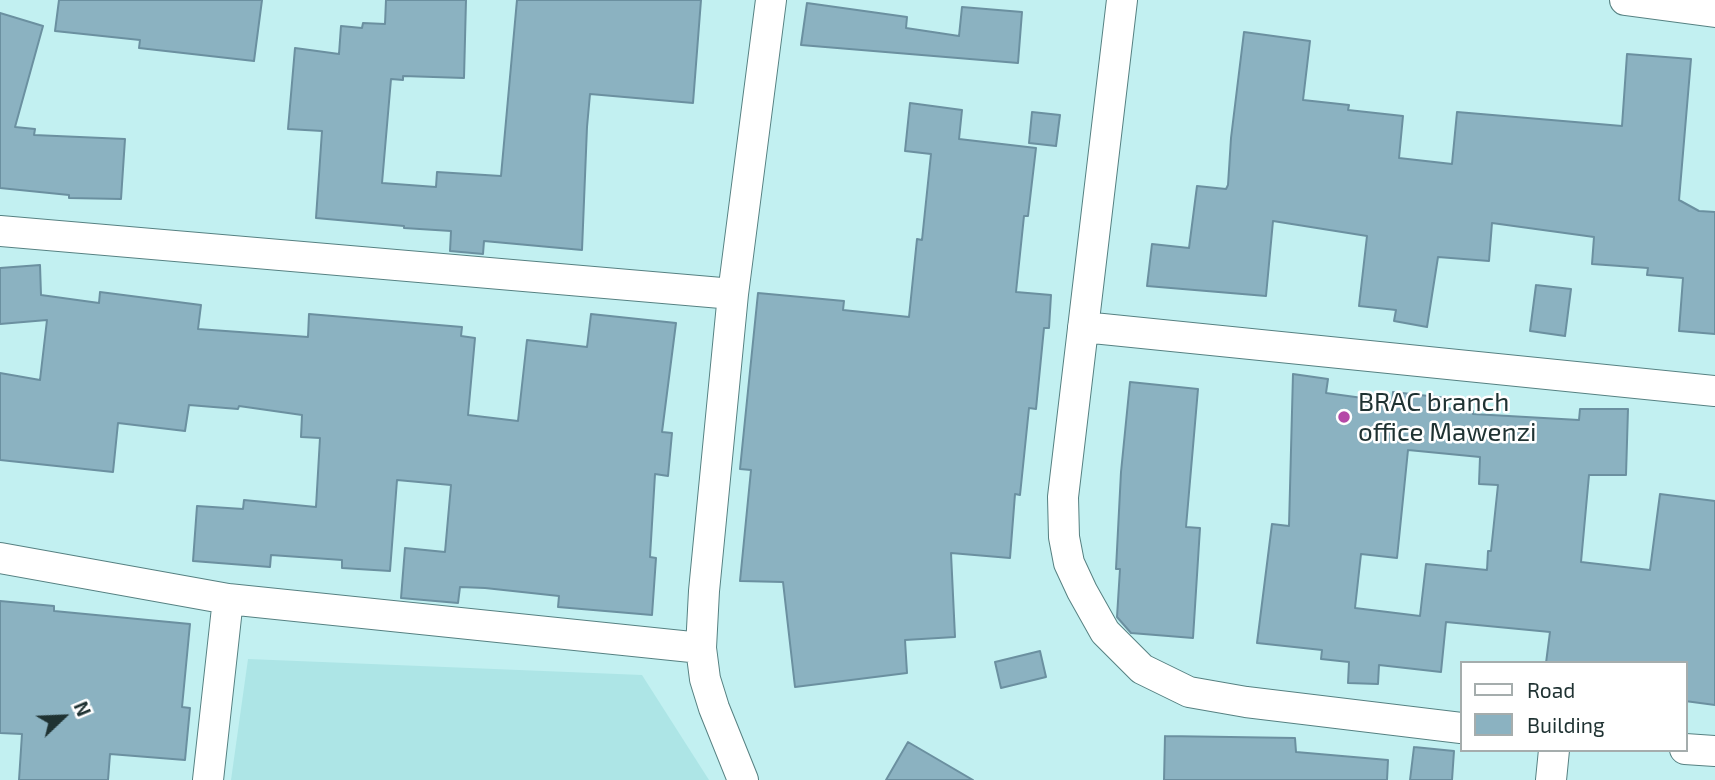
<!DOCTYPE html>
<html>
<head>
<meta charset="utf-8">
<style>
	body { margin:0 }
	#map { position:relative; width:1715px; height:780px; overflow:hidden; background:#c2f0f1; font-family:"Exo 2",sans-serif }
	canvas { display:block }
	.legend { position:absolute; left:1460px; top:661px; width:228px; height:91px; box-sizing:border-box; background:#fff; border:2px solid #a5adad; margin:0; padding:9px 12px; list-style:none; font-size:21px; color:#1f3232 }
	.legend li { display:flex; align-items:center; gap:14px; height:35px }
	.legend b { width:35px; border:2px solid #a5adad }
	.north { position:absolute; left:28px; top:682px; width:70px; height:70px; -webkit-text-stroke:5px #fff; paint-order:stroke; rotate:67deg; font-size:19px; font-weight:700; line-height:28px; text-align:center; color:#1f3232 }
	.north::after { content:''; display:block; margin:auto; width:24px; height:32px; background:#1f3232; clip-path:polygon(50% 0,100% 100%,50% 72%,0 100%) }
</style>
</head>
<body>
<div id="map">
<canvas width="1715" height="780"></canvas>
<ul class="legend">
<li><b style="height:9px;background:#fff"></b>Road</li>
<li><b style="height:19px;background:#8bb2c1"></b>Building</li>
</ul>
<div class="north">N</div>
</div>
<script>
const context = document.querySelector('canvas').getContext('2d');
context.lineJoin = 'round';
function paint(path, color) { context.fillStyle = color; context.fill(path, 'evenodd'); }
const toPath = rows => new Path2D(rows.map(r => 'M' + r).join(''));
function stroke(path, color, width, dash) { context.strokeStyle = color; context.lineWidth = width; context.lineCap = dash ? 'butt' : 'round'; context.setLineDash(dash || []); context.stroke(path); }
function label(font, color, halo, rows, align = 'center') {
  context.font = font + ' "Exo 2",sans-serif'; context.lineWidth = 5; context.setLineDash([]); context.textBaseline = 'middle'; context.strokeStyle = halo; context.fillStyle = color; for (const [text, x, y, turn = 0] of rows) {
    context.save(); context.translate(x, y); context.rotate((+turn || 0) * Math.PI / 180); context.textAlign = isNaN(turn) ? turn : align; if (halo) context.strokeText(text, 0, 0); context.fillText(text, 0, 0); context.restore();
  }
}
const built = toPath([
	[248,659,642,675,709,780,231,780]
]);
const building = toPath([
	[59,0,262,0,254,61,139,48,140,40,55,31,59,0],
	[386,0,466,0,464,78,403,76,403,80,391,79,382,183,436,187,437,172,501,176,517,0,701,0,693,103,590,94,587,127,582,250,484,241,483,254,450,251,451,231,404,228,404,226,316,218,322,131,288,129,295,48,339,54,341,26,362,28,363,23,385,24,386,0],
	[807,3,907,17,906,28,959,36,962,7,1022,12,1018,63,801,45,807,3],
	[0,13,43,26,15,127,35,129,34,135,125,139,121,199,69,198,69,195,0,188,0,13],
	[1244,32,1310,41,1303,100,1349,105,1348,110,1403,116,1399,158,1452,164,1457,112,1622,126,1627,54,1691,59,1679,200,1699,211,1715,212,1715,334,1679,331,1683,278,1647,275,1648,268,1592,264,1594,237,1492,223,1489,261,1438,257,1427,327,1394,321,1396,310,1359,306,1367,236,1273,221,1266,296,1147,286,1152,244,1189,248,1197,186,1226,189,1228,185,1231,138,1244,32],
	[910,103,962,110,959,139,1036,148,1028,216,1024,216,1016,292,1051,295,1049,328,1044,328,1036,409,1029,408,1020,495,1015,494,1010,558,951,553,955,637,905,640,907,673,795,687,783,582,740,581,751,470,740,469,758,293,844,301,843,310,909,317,917,239,922,240,931,154,905,151,910,103],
	[1032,112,1060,115,1056,146,1029,143,1032,112],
	[40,265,41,295,99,303,100,292,201,305,198,329,308,337,309,314,462,327,461,336,475,338,468,415,518,421,527,340,587,347,591,314,676,323,662,432,672,433,668,476,655,474,650,557,656,558,652,615,558,607,559,596,485,588,460,587,458,603,401,598,405,548,445,552,451,485,397,480,390,571,342,568,342,560,271,555,270,567,193,561,197,506,243,509,244,500,316,507,320,438,301,437,302,415,239,406,238,409,189,405,185,431,118,423,113,472,0,460,0,373,40,380,47,320,0,324,0,268,40,265],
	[1536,285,1571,289,1565,336,1530,331,1536,285],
	[1293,374,1328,379,1326,393,1392,402,1393,392,1447,398,1446,408,1473,411,1473,414,1579,420,1580,409,1628,409,1626,475,1589,475,1581,562,1650,570,1660,494,1715,501,1715,705,1685,701,1685,663,1546,663,1550,632,1446,622,1441,672,1379,665,1378,684,1348,683,1349,662,1321,659,1322,650,1257,643,1272,524,1289,526,1293,374],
	[1408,450,1480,457,1479,484,1498,485,1491,551,1488,551,1487,570,1426,564,1420,616,1355,608,1361,554,1397,558,1408,450],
	[1130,382,1198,389,1186,527,1200,528,1193,638,1131,633,1117,617,1120,569,1116,569,1121,472,1130,382],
	[0,601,54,606,54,611,190,624,182,707,190,708,185,760,110,754,108,780,19,780,22,734,0,733,0,601],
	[1040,651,1046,677,1001,688,995,662,1040,651],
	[1165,736,1295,738,1296,752,1388,760,1387,780,1164,780,1165,736],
	[908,742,973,780,886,780,908,742],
	[1414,747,1454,751,1452,780,1410,780,1414,747]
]);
const street = toPath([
	[1122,0,1063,497,1064,537,1069,563,1082,591,1105,632,1142,669,1189,692,1246,702,1461,728],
	[1625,0,1715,12],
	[0,231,733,294],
	[1083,327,1715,391],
	[0,558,228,599,701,648],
	[1685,749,1715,751],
	[208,780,228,599],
	[743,780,714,708,705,679,701,648,704,591,733,294,771,0],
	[1551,780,1554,750]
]);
const markers = [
	[1344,417,7,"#b548a7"]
];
const poiNames = [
	["BRAC branch",1358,402],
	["office Mawenzi",1358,432]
];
paint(built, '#ade5e6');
paint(building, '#8bb2c1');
stroke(building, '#6b90a0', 2);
stroke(street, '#568182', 32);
stroke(street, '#fff', 30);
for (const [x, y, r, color] of markers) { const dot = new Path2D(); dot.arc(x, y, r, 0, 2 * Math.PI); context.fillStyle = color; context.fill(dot); stroke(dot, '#fff', 2.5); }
label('26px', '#1f3232', '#fff', poiNames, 'left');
</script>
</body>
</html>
